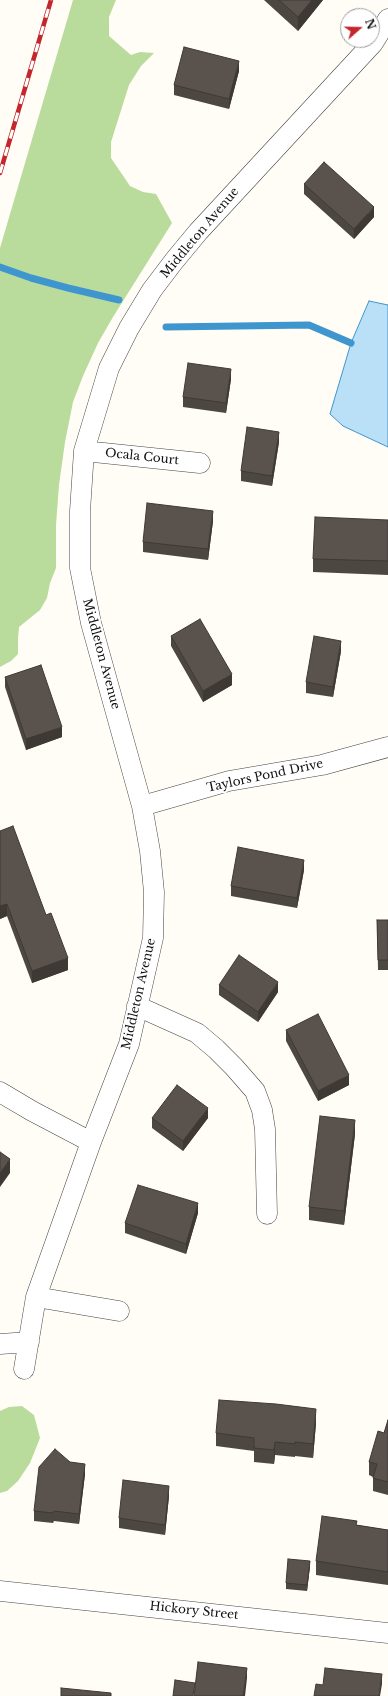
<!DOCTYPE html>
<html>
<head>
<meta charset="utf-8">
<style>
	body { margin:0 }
	#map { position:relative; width:388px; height:1696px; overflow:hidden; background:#fffdf5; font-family:"Libre Baskerville",serif }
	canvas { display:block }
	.north { position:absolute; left:340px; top:8px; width:40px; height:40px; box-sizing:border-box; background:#fff; border:1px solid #a0a0a0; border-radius:50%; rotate:70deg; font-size:11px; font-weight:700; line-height:16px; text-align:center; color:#111 }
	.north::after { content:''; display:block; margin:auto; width:14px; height:18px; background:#c4262e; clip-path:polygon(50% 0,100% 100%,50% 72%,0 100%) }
</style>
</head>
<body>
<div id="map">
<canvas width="388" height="1696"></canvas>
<div class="north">N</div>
</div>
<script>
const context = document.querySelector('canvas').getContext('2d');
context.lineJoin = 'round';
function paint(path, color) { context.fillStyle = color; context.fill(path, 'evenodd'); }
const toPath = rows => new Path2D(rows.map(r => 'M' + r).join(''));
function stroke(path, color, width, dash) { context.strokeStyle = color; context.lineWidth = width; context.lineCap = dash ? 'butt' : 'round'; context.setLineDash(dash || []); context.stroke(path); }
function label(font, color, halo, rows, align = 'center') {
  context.font = font + ' "Libre Baskerville",serif'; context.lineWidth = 4; context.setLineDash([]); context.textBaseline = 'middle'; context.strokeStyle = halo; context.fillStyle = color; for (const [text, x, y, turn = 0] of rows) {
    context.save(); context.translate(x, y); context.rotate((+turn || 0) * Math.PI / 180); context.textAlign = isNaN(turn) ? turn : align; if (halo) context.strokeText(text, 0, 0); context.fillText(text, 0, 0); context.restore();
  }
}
const forest = toPath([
	[73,0,116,0,109,17,109,36,131,55,140,52,154,53,141,66,129,85,111,142,111,158,130,186,143,192,156,194,172,223,113,317,98,343,83,376,73,402,65,442,59,485,56,525,56,568,50,583,47,598,40,610,19,627,18,638,18,654,11,661,0,667,0,248],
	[22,1406,34,1415,40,1438,30,1463,18,1481,7,1491,0,1493,0,1411,9,1407]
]);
const water = toPath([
	[369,301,388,305,388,447,343,426,330,414,351,343,369,301]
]);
const stream = toPath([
	[0,267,31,278,68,288,119,300],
	[166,327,309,325,351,343]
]);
const street = toPath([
	[84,451,200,463],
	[142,806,229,781,322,765,388,747],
	[137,1006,197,1033,216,1049,234,1067,255,1091,262,1110,265,1129,267,1214],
	[0,1092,32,1111,91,1142],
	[36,1297,119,1311],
	[0,1344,29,1342],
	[24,1369,36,1297,91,1142,129,1044,153,938,154,892,150,851,142,806,91,623,80,568,80,511,84,451,109,368,129,328,152,290,174,261,198,232,373,43,388,19],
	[0,1591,388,1633]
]);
const rail = toPath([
	[0,173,51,0]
]);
const wall = toPath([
	[264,0,323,0,298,31],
	[239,71,229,109,174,95,174,85],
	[304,184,374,217,354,239,304,194],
	[231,379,226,413,183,407,183,397],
	[279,442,272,486,241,481,241,471],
	[388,520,388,575,313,572,313,559],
	[213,521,208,560,143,552,143,542],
	[171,636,232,685,203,702,171,646],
	[341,651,333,697,306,693,306,682],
	[5,677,62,737,26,750,5,687],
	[0,831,46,915,68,970,32,983,7,916,0,919],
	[304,870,297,908,231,896,231,886],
	[377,920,388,920,388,970,378,970],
	[219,985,278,992,258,1022,219,995],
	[286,1030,349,1085,318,1101,286,1041],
	[152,1118,208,1118,183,1151,152,1128],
	[355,1134,344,1225,309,1220,309,1207],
	[198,1213,186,1254,125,1233,125,1223],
	[388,1420,388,1495,373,1491,373,1477,369,1475,369,1462,384,1433],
	[316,1423,313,1458,295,1456,295,1457,275,1455,274,1464,254,1462,254,1451,216,1446,216,1433],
	[70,1462,85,1474,79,1524,54,1521,53,1523,34,1521,34,1511],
	[169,1496,165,1535,119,1528,119,1518],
	[357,1525,388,1530,388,1585,316,1575,316,1561],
	[310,1566,307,1591,286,1589,286,1583]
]);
const shadedWall = toPath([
	[312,0,323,0,298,31,298,17],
	[239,61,239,71,229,109,229,99],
	[374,207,374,217,354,239,354,229],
	[231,369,231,379,226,413,226,403],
	[279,432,279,442,272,486,272,476],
	[213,511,213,521,208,560,208,549],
	[341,641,341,651,333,697,333,687],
	[232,674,232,685,203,702,203,691],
	[62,727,62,737,26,750,26,739],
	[304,860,304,870,297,908,297,898],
	[7,904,7,916,0,919,0,906],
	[68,958,68,970,32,983,32,971],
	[278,982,278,992,258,1022,258,1012],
	[349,1075,349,1085,318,1101,318,1091],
	[208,1108,208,1118,183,1151,183,1141],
	[355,1120,355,1134,344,1225,344,1211],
	[10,1159,10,1173,0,1187,0,1173],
	[198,1203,198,1213,186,1254,186,1244],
	[316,1409,316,1423,313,1458,313,1444],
	[275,1442,275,1455,274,1464,274,1450],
	[85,1464,85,1474,79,1524,79,1514],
	[169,1486,169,1496,165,1535,165,1525],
	[310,1561,310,1566,307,1591,307,1585],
	[247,1668,247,1678,245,1696,243,1696],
	[382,1674,382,1684,380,1696,379,1696]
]);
const building = toPath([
	[279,0,312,0,298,17,279,0],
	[184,47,239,61,229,99,174,85,184,47],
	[324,162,374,207,354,229,304,184,324,162],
	[188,363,231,369,226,403,183,397,188,363],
	[247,427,279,432,272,476,241,471,247,427],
	[147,503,213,511,208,549,143,542,147,503],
	[315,517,388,520,388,561,313,559,315,517],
	[200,619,232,674,203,691,171,636,200,619],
	[314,636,341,641,333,687,306,682,314,636],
	[41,665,62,727,26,739,5,677,41,665],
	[13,826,46,915,51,913,68,958,32,971,7,904,0,906,0,831,13,826],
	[238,847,304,860,297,898,231,886,238,847],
	[377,920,388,920,388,960,378,960,377,920],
	[239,955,278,982,258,1012,219,985,239,955],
	[318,1014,349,1075,318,1091,286,1030,318,1014],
	[177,1085,208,1108,183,1141,152,1118,177,1085],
	[320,1116,355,1120,344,1211,309,1207,320,1116],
	[0,1152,10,1159,0,1173,0,1152],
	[138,1185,198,1203,186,1244,125,1223,138,1185],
	[219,1400,276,1404,316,1409,313,1444,295,1442,295,1444,275,1442,274,1450,254,1448,254,1438,216,1433,219,1400],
	[388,1420,388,1482,373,1478,377,1464,369,1462,378,1431,384,1433,388,1420],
	[55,1449,70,1462,85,1464,79,1514,54,1511,53,1513,34,1511,39,1467,55,1449],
	[123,1480,169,1486,165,1525,119,1518,123,1480],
	[322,1516,357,1521,356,1525,388,1530,388,1572,316,1561,322,1516],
	[288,1559,310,1561,307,1585,286,1583,288,1559],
	[198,1662,247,1668,243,1696,194,1696,198,1662],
	[325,1668,382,1674,379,1696,314,1696,316,1684,323,1685,325,1668],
	[175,1680,195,1683,193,1696,173,1696,175,1680],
	[61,1688,111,1693,111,1696,61,1696,61,1688]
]);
const streetNames = [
	["Middleton Avenue",200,233,-50],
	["Ocala Court",142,457,6],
	["Middleton Avenue",101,654,75],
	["Taylors Pond Drive",265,776,-12],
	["Middleton Avenue",139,994,-77],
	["Hickory Street",194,1611,6]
];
paint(forest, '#b9dc9c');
paint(water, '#b9e0f7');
stroke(water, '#3f96cf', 1);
stroke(stream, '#3f96cf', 7);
stroke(street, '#444', 21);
stroke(street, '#fff', 20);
stroke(rail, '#c4262e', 4.5);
stroke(rail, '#fff', 3, [9]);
paint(wall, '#4d4742');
paint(shadedWall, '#3f3936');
paint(building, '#5a524d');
stroke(building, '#3f3936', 1);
label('12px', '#111', '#fff', streetNames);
</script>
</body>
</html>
